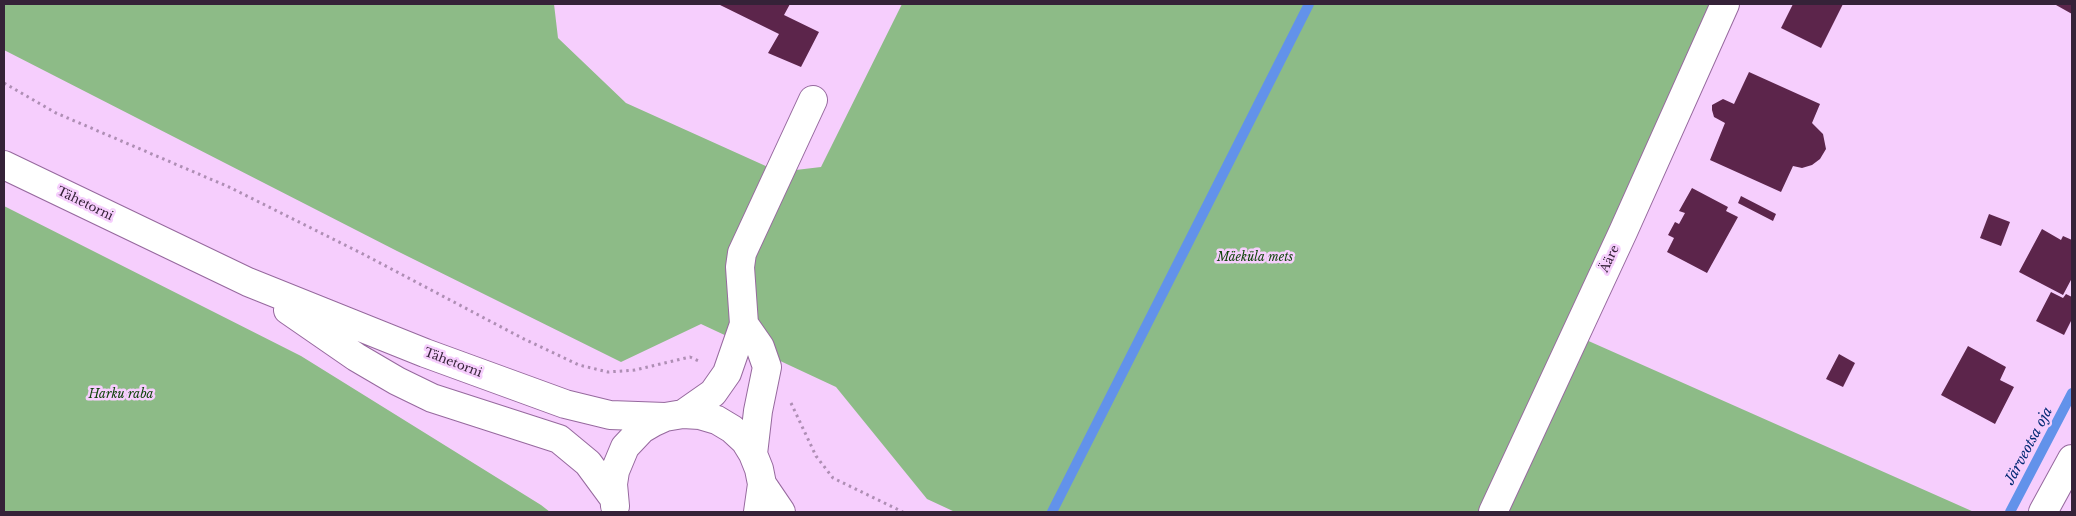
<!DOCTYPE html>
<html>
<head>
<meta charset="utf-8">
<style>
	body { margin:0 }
	#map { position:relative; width:2076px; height:516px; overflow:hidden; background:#f6cefd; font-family:"Libre Baskerville",serif }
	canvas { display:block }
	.frame { position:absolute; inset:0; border:5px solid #352238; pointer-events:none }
</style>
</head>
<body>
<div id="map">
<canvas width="2076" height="516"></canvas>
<div class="frame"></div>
</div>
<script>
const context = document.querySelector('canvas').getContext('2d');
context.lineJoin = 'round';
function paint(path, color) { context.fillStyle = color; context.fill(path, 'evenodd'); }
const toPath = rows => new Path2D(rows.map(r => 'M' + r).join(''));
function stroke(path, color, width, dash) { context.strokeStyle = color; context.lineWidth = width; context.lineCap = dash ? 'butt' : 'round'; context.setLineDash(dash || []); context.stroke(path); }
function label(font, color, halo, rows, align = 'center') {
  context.font = font + ' "Libre Baskerville",serif'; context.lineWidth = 5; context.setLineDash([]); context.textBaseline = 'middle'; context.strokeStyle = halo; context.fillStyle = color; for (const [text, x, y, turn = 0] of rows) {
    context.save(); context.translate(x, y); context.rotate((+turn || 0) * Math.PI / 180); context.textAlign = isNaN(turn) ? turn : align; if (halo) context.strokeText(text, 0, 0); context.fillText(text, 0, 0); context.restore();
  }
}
const green = toPath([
	[4,4,554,4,558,38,626,103,779,172,821,167,902,4,1725,4,1575,335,1974,512,955,512,927,499,836,387,701,324,621,362,397,251,4,50],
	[4,206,301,356,541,505,550,512,4,512]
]);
const stream = toPath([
	[1052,512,1309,4],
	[2010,512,2072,393]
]);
const building = toPath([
	[718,4,790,4,784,15,819,32,801,67,768,53,779,34],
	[1793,4,1843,4,1821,48,1781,28],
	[2057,4,2072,4,2072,14,2056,5],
	[1749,72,1820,104,1812,123,1823,134,1826,149,1820,159,1812,165,1802,168,1793,166,1781,192,1710,160,1725,123,1714,117,1712,110,1712,105,1723,99,1734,104],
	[1692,188,1728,207,1726,211,1738,217,1707,273,1667,252,1674,238,1668,235,1675,222,1679,224,1685,213,1679,211],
	[1741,196,1776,214,1773,221,1738,203],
	[1989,214,2010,222,2001,246,1980,238],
	[2042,229,2061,240,2063,236,2072,240,2072,278,2063,295,2019,272],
	[2051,292,2063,298,2066,294,2072,297,2072,319,2064,335,2036,321],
	[1968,346,2006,367,2000,380,2014,387,1995,424,1941,395],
	[1839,354,1855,363,1843,387,1826,379]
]);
const path = toPath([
	[4,83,56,113,229,187,363,254,522,338,579,365,608,372,635,370,690,357,699,361],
	[791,403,816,456,833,478,903,512]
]);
const minor = toPath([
	[4,165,248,282,425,353,565,404,610,415,665,417],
	[288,310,356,357,397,381,432,398,559,439,588,463,613,497],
	[744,324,760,347,767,367,758,411,753,454],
	[683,414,713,393,727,373,744,324,740,267,742,253,813,100],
	[762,484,781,512],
	[615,506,613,484,615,471,625,447,642,429,654,422,665,417,683,414,700,415,717,420,732,429,745,441,753,454,759,469,762,484,758,512],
	[1493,512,1623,232,1725,4],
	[2043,512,2072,459]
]);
const streetNames = [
	["Tähetorni",85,204,26],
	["Ääre",1610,259,-65],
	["Tähetorni",453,363,21]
];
const parkNames = [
	["Mäeküla mets",1255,258],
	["Harku raba",121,395]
];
const waterNames = [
	["Järveotsa oja",2029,446,-62]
];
paint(green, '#8dbb87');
stroke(stream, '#6292ea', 10);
paint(building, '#5c254b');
stroke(minor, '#96699e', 30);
stroke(path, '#ae8eb4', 3, [2.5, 4]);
stroke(minor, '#fff', 28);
label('12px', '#352238', '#f6cefd', streetNames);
label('italic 12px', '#0f440a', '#f6cefd', parkNames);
label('italic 14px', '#022874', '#f6cefd', waterNames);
</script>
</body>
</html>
